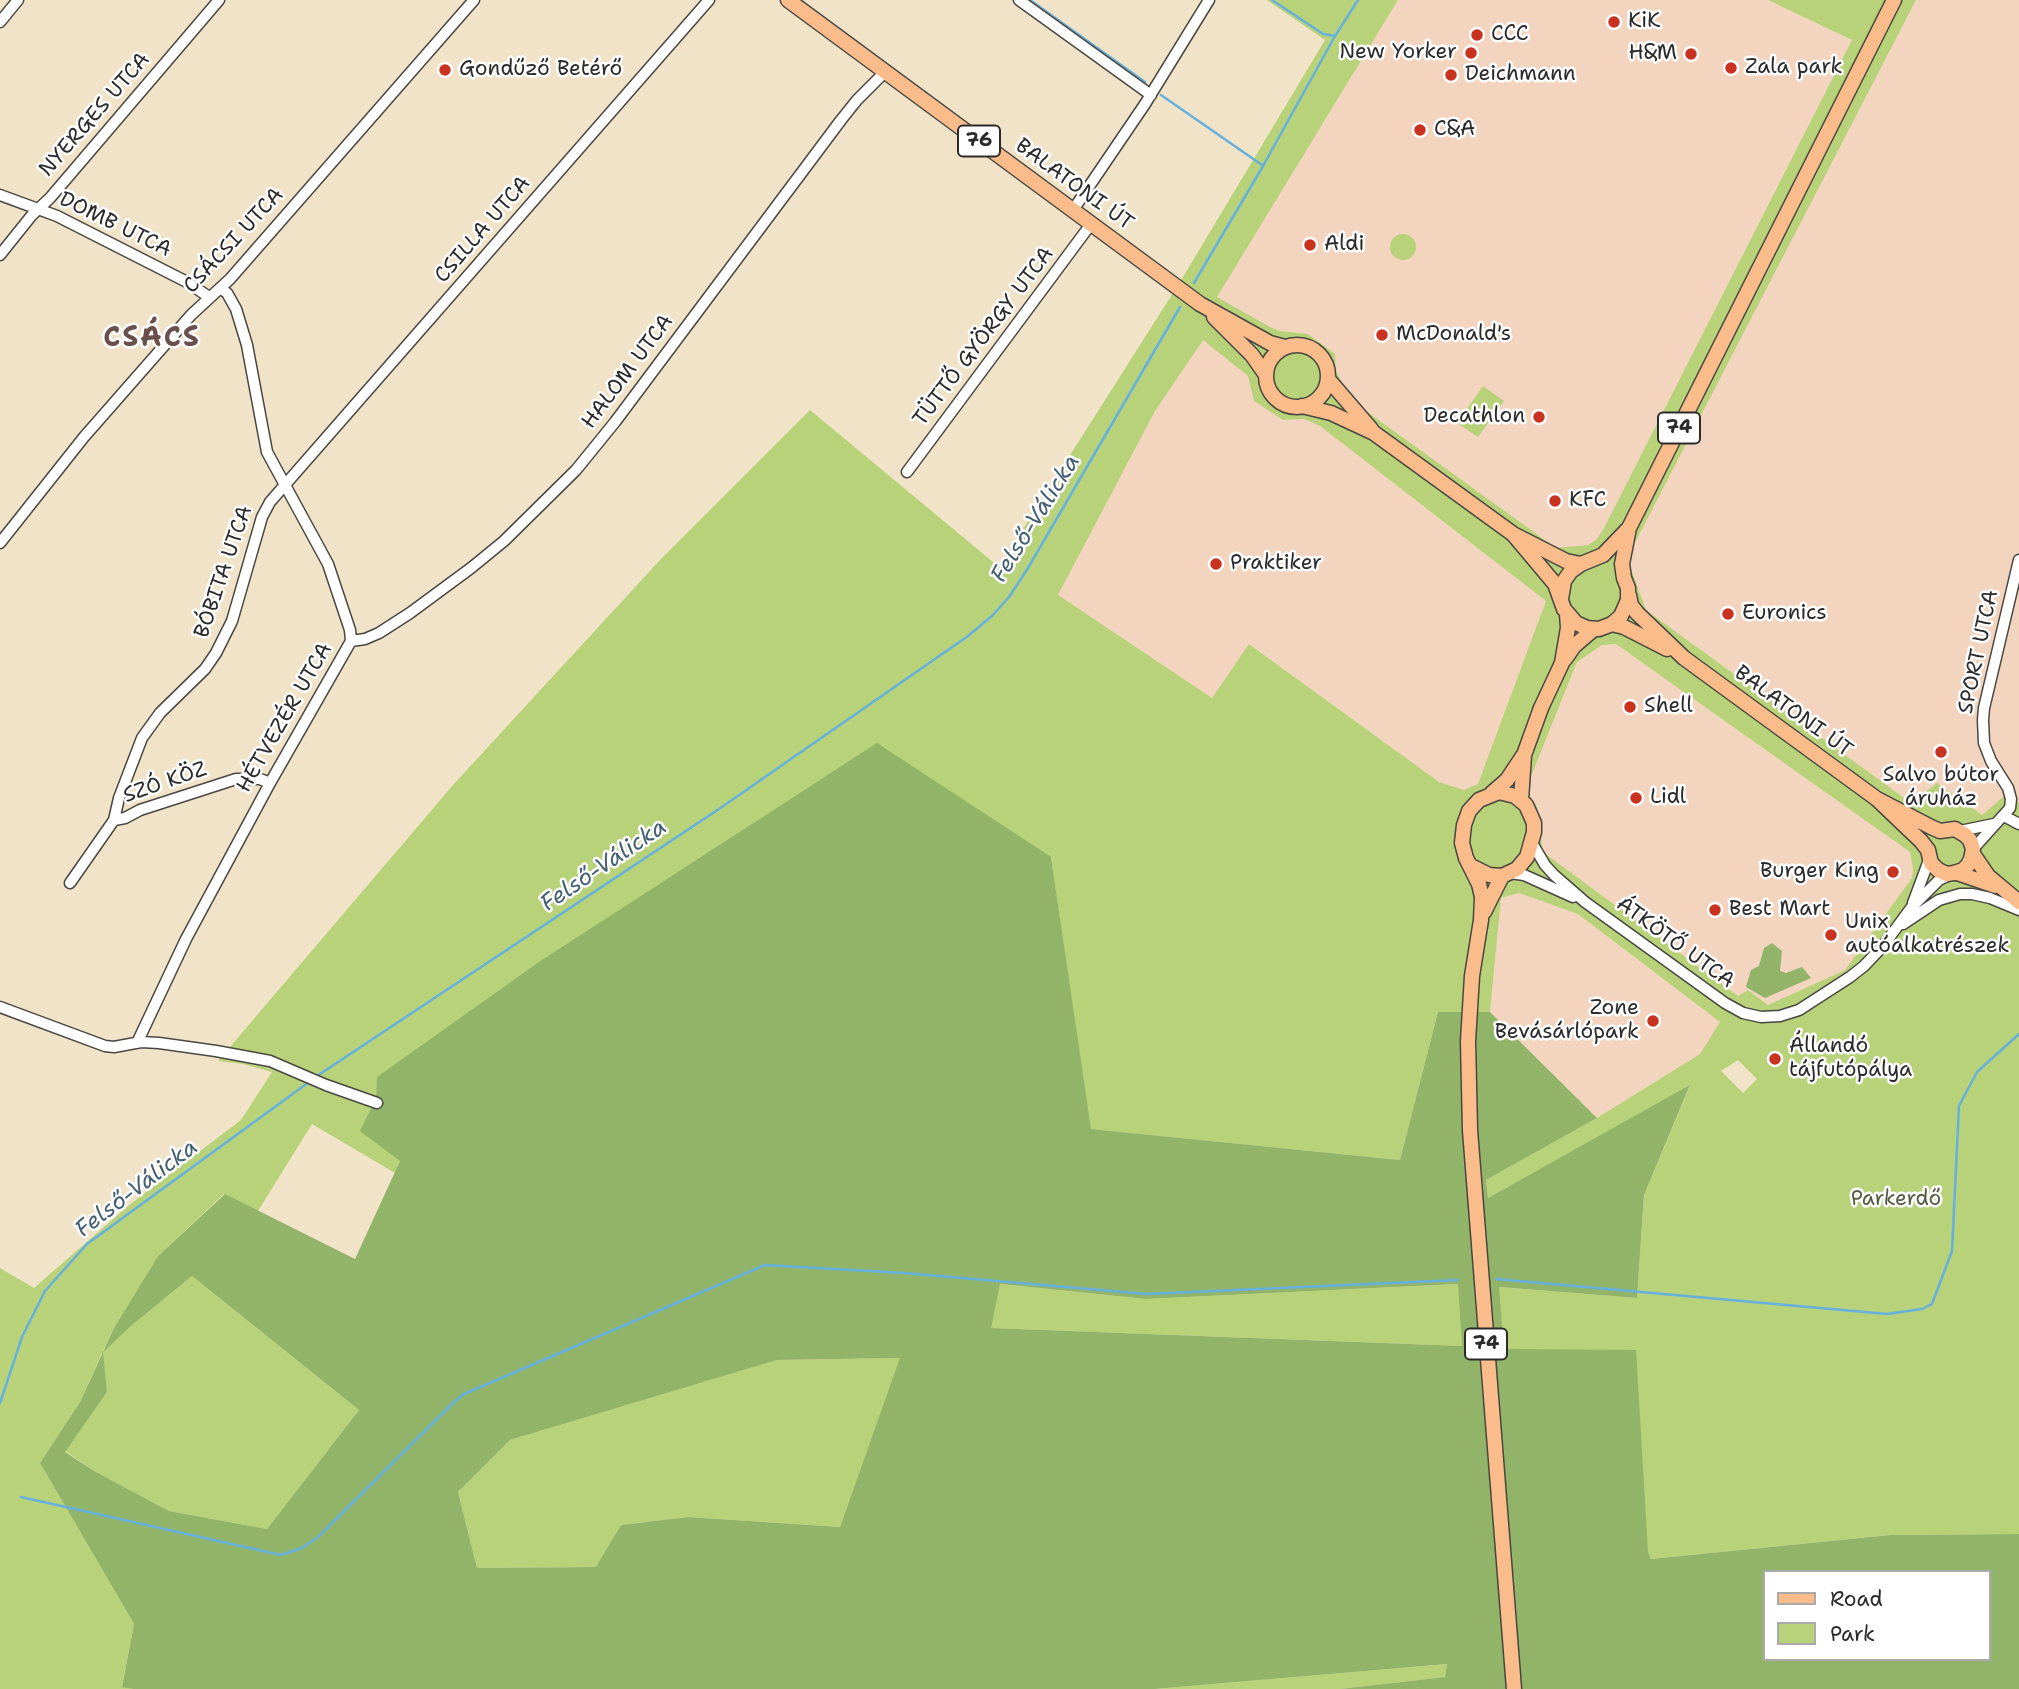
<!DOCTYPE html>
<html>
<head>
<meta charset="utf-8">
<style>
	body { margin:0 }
	#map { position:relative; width:2019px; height:1689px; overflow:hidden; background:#f1e3c7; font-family:"Shantell Sans",sans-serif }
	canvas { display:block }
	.legend { position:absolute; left:1763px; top:1570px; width:228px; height:91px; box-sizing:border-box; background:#fff; border:2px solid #aaa; margin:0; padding:9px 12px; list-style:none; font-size:21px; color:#2b2b2b }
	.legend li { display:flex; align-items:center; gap:14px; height:35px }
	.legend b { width:35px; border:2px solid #aaa }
</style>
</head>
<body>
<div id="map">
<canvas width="2019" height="1689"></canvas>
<ul class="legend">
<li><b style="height:9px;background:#f9bc8a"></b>Road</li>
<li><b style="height:19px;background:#b7d278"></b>Park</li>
</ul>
</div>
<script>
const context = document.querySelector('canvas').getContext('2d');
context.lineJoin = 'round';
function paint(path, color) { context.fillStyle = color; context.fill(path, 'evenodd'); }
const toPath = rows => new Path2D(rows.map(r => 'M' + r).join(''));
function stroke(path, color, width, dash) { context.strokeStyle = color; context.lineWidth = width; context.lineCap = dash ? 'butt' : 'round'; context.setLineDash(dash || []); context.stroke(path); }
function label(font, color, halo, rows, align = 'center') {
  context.font = font + ' "Shantell Sans",sans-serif'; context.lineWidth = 5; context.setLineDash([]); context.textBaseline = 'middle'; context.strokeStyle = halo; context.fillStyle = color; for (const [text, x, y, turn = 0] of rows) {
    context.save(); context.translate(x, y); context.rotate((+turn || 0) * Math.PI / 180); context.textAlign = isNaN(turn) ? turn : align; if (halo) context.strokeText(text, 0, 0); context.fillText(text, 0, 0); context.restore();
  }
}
const built = toPath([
	[1398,0,1768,0,1852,40,1603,530,1596,540,1587,545,1556,548,1362,408,1343,386,1336,370,1335,354,1308,334,1280,331,1270,327,1217,297],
	[1916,0,2019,0,2019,803,2011,790,1982,816,1911,803,1646,610,1626,558],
	[1203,339,1248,376,1282,420,1304,419,1320,426,1546,601,1479,784,1464,790,1439,782,1250,644,1212,698,1058,595,1155,411],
	[1616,644,1910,852,1913,869,1912,878,1845,970,1768,1005,1748,990,1738,997,1543,852,1537,807,1526,789,1577,662,1602,645],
	[1519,893,1578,914,1720,1022,1700,1054,1597,1118,1490,1012,1501,898]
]);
const green = toPath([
	[1267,0,1398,0,1217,297,1270,327,1280,331,1308,334,1335,354,1336,370,1343,386,1362,408,1556,548,1588,545,1596,540,1603,530,1852,40,1768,0,1916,0,1627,558,1646,610,1911,803,1937,783,1982,815,2011,790,2019,803,2019,1534,1890,1535,1651,1559,1504,1349,1498,1287,1637,1298,1644,1195,1690,1086,1488,1198,1486,1180,1597,1118,1700,1054,1720,1022,1578,914,1519,893,1501,898,1490,1012,1438,1012,1400,1160,1090,1129,1051,857,400,1161,395,1173,312,1124,258,1211,224,1194,158,1256,114,1328,103,1351,131,1326,192,1276,359,1410,267,1529,169,1511,96,1472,65,1451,107,1392,102,1353,80,1402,40,1463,134,1624,122,1686,133,1689,0,1689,0,1268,34,1288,128,1206,241,1120,272,1072,243,1064,218,1061,453,785,660,560,810,410,999,567,1180,282,1325,40],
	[1203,340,1248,376,1254,401,1283,420,1304,419,1320,426,1546,601,1478,784,1464,790,1439,782,1249,644,1212,698,1058,595,1155,411],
	[1616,644,1910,852,1913,869,1912,878,1845,970,1768,1005,1748,990,1738,996,1543,852,1537,807,1526,789,1577,662,1602,645],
	[1738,1060,1757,1079,1743,1093,1721,1071],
	'1390 247a13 13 0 1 1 26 0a13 13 0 1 1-26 0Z',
	[1483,386,1504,401,1478,437,1457,423],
	[1000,1284,1146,1299,1459,1284,1462,1346,990,1328],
	[901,1358,840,1527,688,1517,621,1525,597,1567,477,1568,458,1492,510,1440,777,1360],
	[1447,1664,1445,1677,1340,1689,1155,1689]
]);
const forest = toPath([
	[877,743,1051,857,1091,1129,1400,1160,1438,1012,1490,1012,1597,1118,1486,1180,1488,1198,1690,1085,1644,1195,1637,1298,1499,1287,1504,1349,1636,1350,1648,1552,1651,1559,1890,1535,2019,1534,2019,1689,1340,1689,1445,1677,1447,1664,1155,1689,133,1689,122,1687,134,1624,40,1463,80,1402,114,1328,158,1256,225,1194,355,1259,400,1161,360,1131,376,1099,377,1077,539,962],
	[192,1276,359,1410,267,1529,169,1511,96,1472,65,1452,107,1392,103,1352,131,1326],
	[1000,1284,1146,1299,1458,1284,1462,1346,991,1328],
	[900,1358,840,1527,688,1517,621,1525,596,1567,477,1568,458,1492,510,1440,777,1360],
	[1765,1572,1989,1572,1989,1659,1765,1659],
	[1772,943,1782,951,1780,971,1786,973,1802,967,1811,978,1765,998,1746,987,1751,970,1759,966,1764,948]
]);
const stream = toPath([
	[1030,0,1145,82],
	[1272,0,1323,34,1335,36],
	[1161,95,1262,165],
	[1194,283,1263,166,1335,36,1358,0],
	[317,1076,719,809,968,636,993,615,1009,597,1028,568,1180,307],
	[1496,1279,1887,1314,1922,1309,1932,1304,1952,1251,1959,1106,1977,1072,2019,1034],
	[0,1403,22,1337,45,1291,87,1244,309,1082],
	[21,1497,281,1555,302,1548,318,1537,454,1402,464,1394,765,1265,904,1273,1147,1294,1458,1280]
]);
const minor = toPath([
	[1019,0,1151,95],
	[0,22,18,0],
	[0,195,57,216,187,282,209,297],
	[1073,210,1145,104,1209,0],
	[0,255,32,215,50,198,219,0],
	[907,472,1091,224],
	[0,543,84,437,191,315,230,279,474,0],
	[351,641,365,639,379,633,410,613,471,568,504,541,576,470,615,422,841,120,857,100,885,72],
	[2004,816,2019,824],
	[114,820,125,818,140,810,236,779,260,779,270,783],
	[1960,831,1994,824],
	[1532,843,1545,865,1554,875,1585,902,1725,1003,1743,1013,1761,1017,1780,1016,1799,1010,1850,977,1864,966,1883,946,1911,908,1939,880,1951,874],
	[1973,849,2010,808,2011,799,2008,788,1991,761,1984,743,1983,720,1984,708,2019,560],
	[1510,873,1524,875,1573,897],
	[70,883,114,820,119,798,142,738,160,713,205,669,216,653,232,621,262,517,270,502,709,0],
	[1913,903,1929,860],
	[1903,924,1939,900,1960,894,1972,894,1990,898,2019,910],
	[0,1007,105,1046,114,1047,141,1042,159,1043,216,1051,270,1061,326,1085,377,1103],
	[137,1043,186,939,270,783,351,641,350,630,328,564,267,452,247,345,236,309,227,293,220,288]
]);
const major = toPath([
	[788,0,1200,304,1270,343,1285,347],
	[1214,317,1252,355,1266,375],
	'1266 376a31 31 0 1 1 62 0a31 31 0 1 1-62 0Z',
	[1328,379,1371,429],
	[1302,406,1331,413,1374,433,1513,534,1566,561,1581,564],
	[1513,534,1555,584,1564,609,1576,623,1587,628,1599,629,1612,624,1621,616,1628,600,1628,588,1624,578,1622,564,1629,528,1894,0],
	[1629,595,1631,605,1637,613,1684,658,1877,799,1931,827,1940,831,1955,829,1965,835,1970,840,1973,849,1971,859,1968,865,1963,870,1954,873,1947,874,1938,870,1931,863,1928,850,1921,841,1877,799],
	[1561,599,1564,581,1571,571,1581,564,1603,555,1628,529],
	[1612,624,1624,627,1667,649],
	[1565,659,1574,646,1594,629],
	[1492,793,1507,780,1523,756],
	[1521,800,1524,755,1541,708,1562,663,1568,628,1567,614],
	[1973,854,1988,876,2019,902],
	[1471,866,1489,875,1502,876,1517,869,1527,857,1534,832,1534,823,1526,805,1515,796,1499,792,1479,800,1469,811,1464,825,1462,843,1466,858,1479,884,1482,897,1481,920,1472,976,1468,1041,1470,1130,1514,1689],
	[1957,873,1995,886],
	[1484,912,1502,876]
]);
const markers = [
	[1614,22,7,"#c8321e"],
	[1477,35,7,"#c8321e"],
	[1471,53,7,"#c8321e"],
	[1691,54,7,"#c8321e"],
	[1731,68,7,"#c8321e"],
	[445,70,7,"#c8321e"],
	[1451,75,7,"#c8321e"],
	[1420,130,7,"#c8321e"],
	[1310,245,7,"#c8321e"],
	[1382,335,7,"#c8321e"],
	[1539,417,7,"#c8321e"],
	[1555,501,7,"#c8321e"],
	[1216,564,7,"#c8321e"],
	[1728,614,7,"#c8321e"],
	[1630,707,7,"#c8321e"],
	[1941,752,7,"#c8321e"],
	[1636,798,7,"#c8321e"],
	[1893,872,7,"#c8321e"],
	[1715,910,7,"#c8321e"],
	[1831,935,7,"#c8321e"],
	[1653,1021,7,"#c8321e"],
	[1775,1059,7,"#c8321e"]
];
const shields = [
	[979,141,42],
	[1679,428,42],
	[1486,1344,42]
];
const shieldNames = [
	["76",979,141],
	["74",1679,428],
	["74",1486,1344]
];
const poiNames = [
	["KiK",1628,22],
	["CCC",1491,35],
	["New Yorker",1457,53,"right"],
	["H&M",1677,54,"right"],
	["Zala park",1745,68],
	["Gondűző Betérő",459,70],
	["Deichmann",1465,75],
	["C&A",1434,130],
	["Aldi",1324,245],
	["McDonald's",1396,335],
	["Decathlon",1525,417,"right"],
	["KFC",1569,501],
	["Praktiker",1230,564],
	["Euronics",1742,614],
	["Shell",1644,707],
	["Salvo bútor",1941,776,"center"],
	["áruház",1941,800,"center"],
	["Lidl",1650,798],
	["Burger King",1879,872,"right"],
	["Best Mart",1729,910],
	["Unix",1845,923],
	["autóalkatrészek",1845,947],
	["Zone",1639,1009,"right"],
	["Bevásárlópark",1639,1033,"right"],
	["Állandó",1789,1047],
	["tájfutópálya",1789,1071]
];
const streetNames = [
	["NYERGES UTCA",95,115,-49],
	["BALATONI ÚT",1074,185,36],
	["DOMB UTCA",115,225,26],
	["CSILLA UTCA",483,230,-49],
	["CSÁCSI UTCA",234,241,-47],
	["TÜTTŐ GYÖRGY UTCA",984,337,-53],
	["HALOM UTCA",628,372,-53],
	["BÓBITA UTCA",224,572,-71],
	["SPORT UTCA",1979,652,-78],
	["BALATONI ÚT",1793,712,36],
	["HÉTVEZÉR UTCA",285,718,-60],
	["SZÓ KÖZ",165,783,-19],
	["ÁTKÖTŐ UTCA",1675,943,36]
];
const parkNames = [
	["Parkerdő",1896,1200]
];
const waterNames = [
	["Felső-Válicka",1036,519,-58],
	["Felső-Válicka",604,866,-34],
	["Felső-Válicka",137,1189,-37]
];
const districtNames = [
	["CSÁCS",152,339]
];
paint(built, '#f3d4bf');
paint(green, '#b7d278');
paint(forest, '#91b468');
stroke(stream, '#66b0de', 2.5);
stroke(minor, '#494742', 13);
stroke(major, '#494742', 17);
stroke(minor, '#fff', 10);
stroke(major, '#f9bc8a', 14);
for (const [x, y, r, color] of markers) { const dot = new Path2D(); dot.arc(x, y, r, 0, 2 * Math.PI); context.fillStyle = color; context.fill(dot); stroke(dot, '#fff', 2.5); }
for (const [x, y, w] of shields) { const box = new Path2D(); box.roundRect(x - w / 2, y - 15.5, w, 31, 5); context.fillStyle = '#fff'; context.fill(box); stroke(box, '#2b2b2b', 2); }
label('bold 19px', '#2b2b2b', null, shieldNames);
label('21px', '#2b2b2b', '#fff', poiNames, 'left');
label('21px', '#2b2b2b', '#fff', streetNames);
label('21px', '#555d42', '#fff', parkNames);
label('italic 23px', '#436073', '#fff', waterNames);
context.letterSpacing = '2px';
label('bold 28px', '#6a504d', '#fff', districtNames);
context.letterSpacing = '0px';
</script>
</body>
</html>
